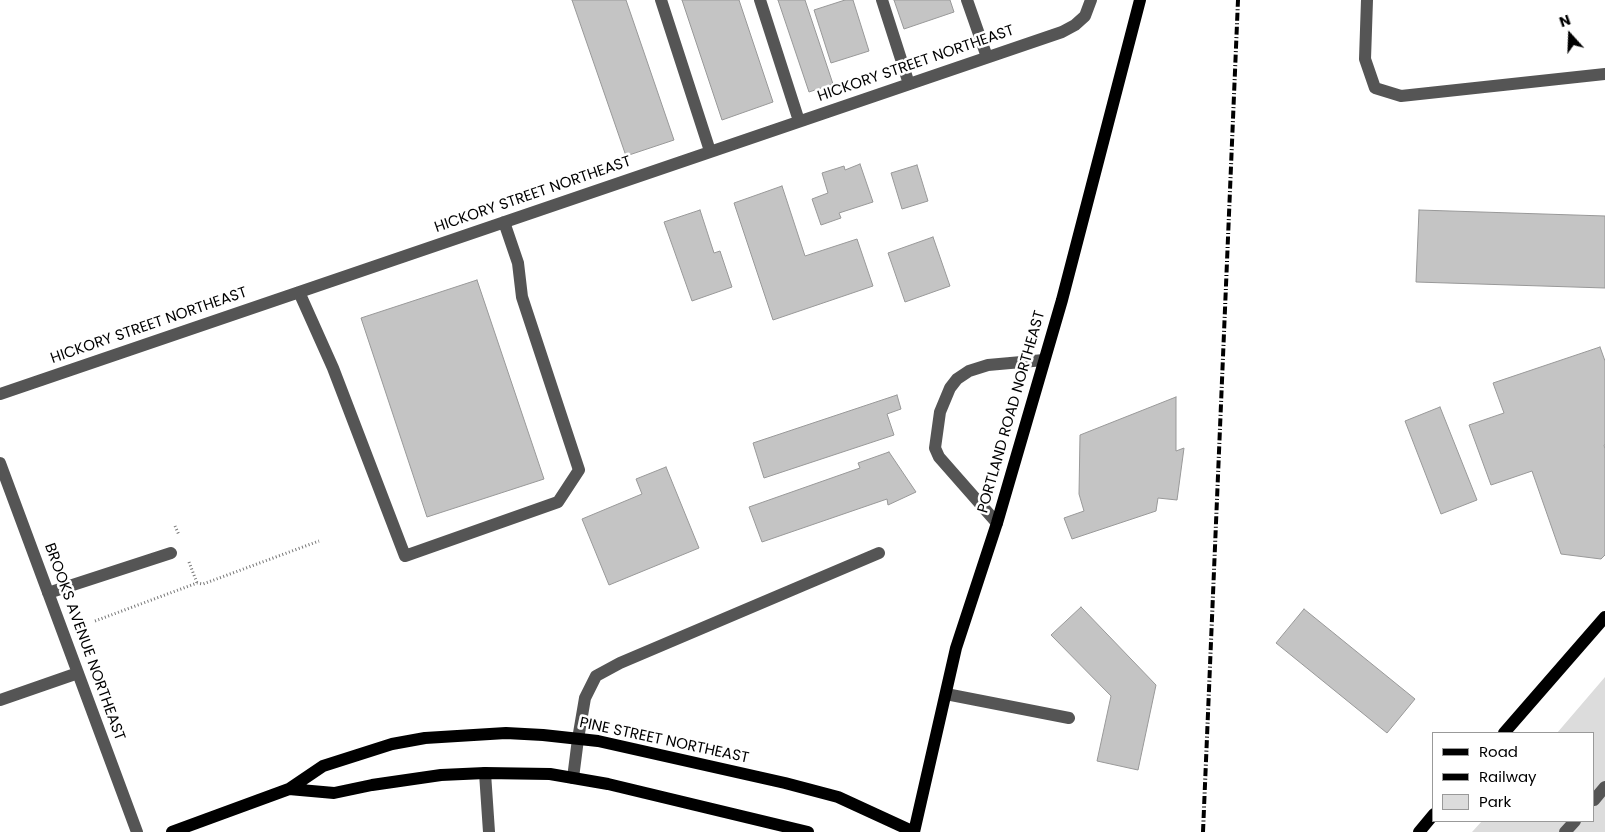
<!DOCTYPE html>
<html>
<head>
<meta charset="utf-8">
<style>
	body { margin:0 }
	#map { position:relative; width:1605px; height:832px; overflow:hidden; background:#fff; font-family:Poppins,sans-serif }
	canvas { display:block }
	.legend { position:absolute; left:1432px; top:732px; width:162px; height:90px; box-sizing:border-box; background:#fff; border:1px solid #999; margin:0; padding:6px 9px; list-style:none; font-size:15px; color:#000 }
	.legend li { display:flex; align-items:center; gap:10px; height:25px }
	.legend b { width:25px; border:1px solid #999 }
	.north { position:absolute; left:1545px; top:10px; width:50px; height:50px; -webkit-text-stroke:4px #fff; paint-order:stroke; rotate:340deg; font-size:14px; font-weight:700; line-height:20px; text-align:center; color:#000 }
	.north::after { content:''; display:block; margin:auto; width:18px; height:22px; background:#000; clip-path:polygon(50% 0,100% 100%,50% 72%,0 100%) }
</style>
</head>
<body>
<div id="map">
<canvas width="1605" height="832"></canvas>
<ul class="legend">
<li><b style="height:6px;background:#000"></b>Road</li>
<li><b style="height:6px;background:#000"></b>Railway</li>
<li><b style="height:14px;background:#dcdcdc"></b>Park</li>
</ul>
<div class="north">N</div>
</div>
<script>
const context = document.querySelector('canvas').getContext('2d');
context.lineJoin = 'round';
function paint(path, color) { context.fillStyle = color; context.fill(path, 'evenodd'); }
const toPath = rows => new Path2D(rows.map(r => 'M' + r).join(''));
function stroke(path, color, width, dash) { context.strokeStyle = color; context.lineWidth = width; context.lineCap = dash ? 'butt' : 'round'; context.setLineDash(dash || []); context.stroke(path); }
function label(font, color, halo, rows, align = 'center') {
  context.font = font + ' Poppins,sans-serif'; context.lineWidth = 5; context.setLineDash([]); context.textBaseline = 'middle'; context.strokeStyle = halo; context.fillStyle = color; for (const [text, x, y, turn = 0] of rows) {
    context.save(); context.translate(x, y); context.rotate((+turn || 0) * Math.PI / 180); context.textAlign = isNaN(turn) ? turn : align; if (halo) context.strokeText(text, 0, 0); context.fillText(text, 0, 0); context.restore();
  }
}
const green = toPath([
	[1605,677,1605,832,1472,832,1482,821,1594,821,1594,733,1557,733]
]);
const building = toPath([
	[572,0,626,0,674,140,626,156,572,0],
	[682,0,739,0,773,102,722,120,682,0],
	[778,0,805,0,833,84,809,92,778,0],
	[845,0,853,0,869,51,831,63,814,10,845,0],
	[894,0,950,0,954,12,904,29,894,0],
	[860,164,873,202,839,213,841,218,821,225,812,199,828,193,822,173,844,166,845,170,860,164],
	[917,165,928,201,902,209,891,173,917,165],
	[782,186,805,256,857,239,873,286,773,320,734,203,782,186],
	[700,210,714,253,720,251,732,287,692,301,664,222,700,210],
	[1419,210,1605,216,1605,288,1416,282,1419,210],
	[933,237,950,286,905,302,888,253,933,237],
	[477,280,544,479,427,517,361,318,477,280],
	[1600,347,1605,361,1605,445,1604,445,1605,449,1605,555,1601,559,1561,554,1532,471,1491,485,1469,425,1504,413,1493,383,1600,347],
	[897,395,901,409,887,414,894,435,764,478,753,443,897,395],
	[1176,397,1176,451,1184,448,1177,500,1158,498,1156,511,1072,539,1064,518,1084,511,1079,494,1080,435,1176,397],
	[1440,407,1477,500,1441,514,1405,421,1440,407],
	[889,452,916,492,888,505,887,499,762,542,749,507,860,468,858,463,889,452],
	[666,467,699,548,609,585,582,519,642,494,636,479,666,467],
	[1081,607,1156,685,1138,770,1097,761,1111,696,1051,635,1081,607],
	[1304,609,1415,699,1387,733,1276,643,1304,609]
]);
const path = toPath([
	[175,526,179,535],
	[189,562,197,583],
	[95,621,197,583,203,584,319,541]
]);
const minor = toPath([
	[661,0,710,151],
	[760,0,799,121],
	[882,0,909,84],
	[967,0,987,57],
	[1367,0,1365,59,1375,88,1401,96,1605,74],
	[299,292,333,368,405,556,558,502,579,470,522,297,518,263,504,222],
	[0,394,1062,32,1075,25,1085,16,1091,0],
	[0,463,137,832],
	[997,523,939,457,935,448,940,412,950,388,957,379,969,371,988,365,1044,360],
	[48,593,171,553],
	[946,694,1069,718],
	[0,700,78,673],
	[485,773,489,832],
	[573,778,578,739,585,698,596,676,620,663,879,553],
	[1594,800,1605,787],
	[1565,832,1575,821]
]);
const major = toPath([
	[1504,733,1605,617],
	[289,789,334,793,372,785,441,775,485,773,550,774,608,784,808,832],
	[172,832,289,789,323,766,392,744,425,738,506,733,543,735,598,741,785,783,838,797,914,832],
	[914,832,956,648,997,523,1062,300,1140,0],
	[1419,832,1434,814]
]);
const rail = toPath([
	[1203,832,1238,0]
]);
const streetNames = [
	["HICKORY STREET NORTHEAST",916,64,-19],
	["HICKORY STREET NORTHEAST",533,195,-19],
	["HICKORY STREET NORTHEAST",149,326,-19],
	["PORTLAND ROAD NORTHEAST",1012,412,-74],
	["BROOKS AVENUE NORTHEAST",84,642,70],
	["PINE STREET NORTHEAST",664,741,12]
];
paint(green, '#dcdcdc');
paint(building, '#c4c4c4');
stroke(building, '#999', 1);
stroke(path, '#777', 3, [1, 2.5]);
stroke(minor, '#555', 12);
stroke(major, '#000', 12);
stroke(rail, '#000', 4, [8, 2.5, 1, 2.5]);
label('15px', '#000', '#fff', streetNames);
</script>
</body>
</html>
